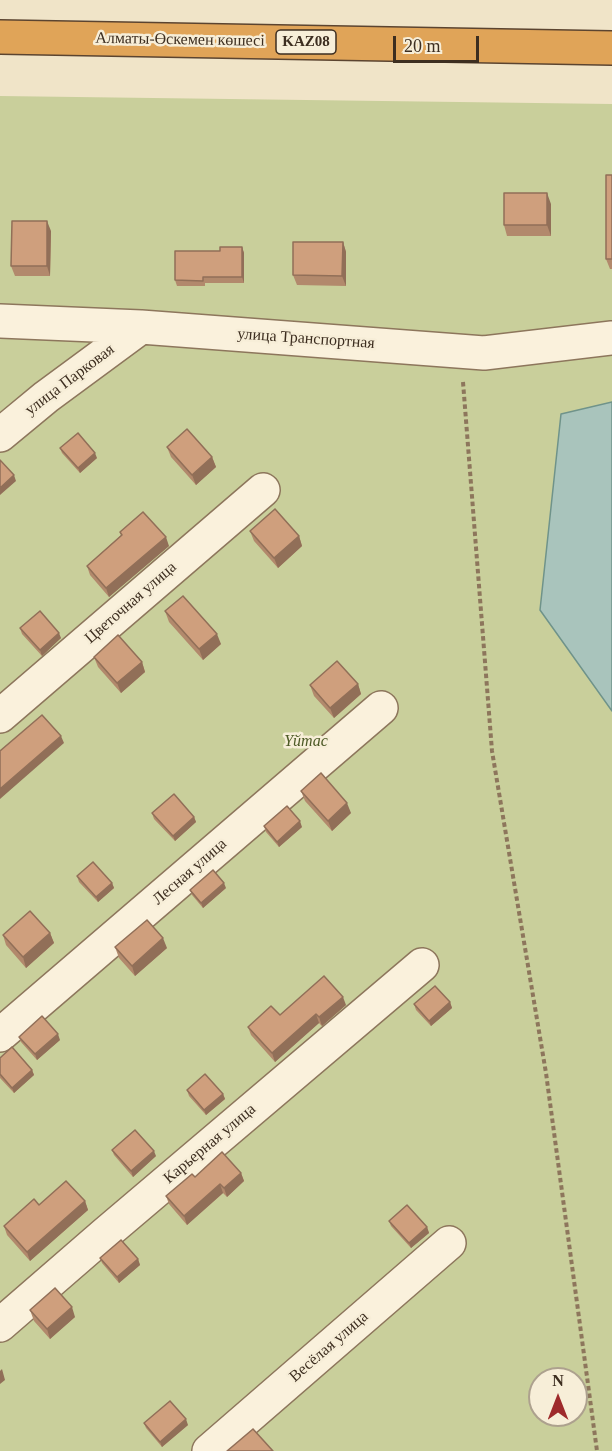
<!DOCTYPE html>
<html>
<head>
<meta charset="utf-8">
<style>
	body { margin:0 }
	#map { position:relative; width:612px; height:1451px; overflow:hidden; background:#f0e4c8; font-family:Georgia,serif }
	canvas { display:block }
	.north { position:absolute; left:528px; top:1367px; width:60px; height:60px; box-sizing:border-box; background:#f7eed8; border:2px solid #ada18e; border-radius:50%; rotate:0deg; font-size:16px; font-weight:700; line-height:24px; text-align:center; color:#3d2e20 }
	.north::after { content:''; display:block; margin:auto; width:21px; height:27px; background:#9e2a2b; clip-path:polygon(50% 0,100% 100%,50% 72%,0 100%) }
	.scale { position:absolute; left:393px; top:36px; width:86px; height:27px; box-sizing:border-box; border:3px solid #3d2e20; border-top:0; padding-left:8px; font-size:18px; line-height:21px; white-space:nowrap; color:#3d2e20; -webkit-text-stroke:4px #f7eed8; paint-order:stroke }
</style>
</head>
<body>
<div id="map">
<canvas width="612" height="1451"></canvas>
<div class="north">N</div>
<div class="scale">20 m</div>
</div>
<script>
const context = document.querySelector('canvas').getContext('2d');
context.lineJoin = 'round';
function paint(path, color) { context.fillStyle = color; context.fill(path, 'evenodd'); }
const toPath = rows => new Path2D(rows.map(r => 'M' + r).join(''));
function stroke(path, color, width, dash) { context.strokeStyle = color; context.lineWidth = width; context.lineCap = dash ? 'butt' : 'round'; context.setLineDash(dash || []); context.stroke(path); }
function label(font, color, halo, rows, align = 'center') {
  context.font = font + ' Georgia,serif'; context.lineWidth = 5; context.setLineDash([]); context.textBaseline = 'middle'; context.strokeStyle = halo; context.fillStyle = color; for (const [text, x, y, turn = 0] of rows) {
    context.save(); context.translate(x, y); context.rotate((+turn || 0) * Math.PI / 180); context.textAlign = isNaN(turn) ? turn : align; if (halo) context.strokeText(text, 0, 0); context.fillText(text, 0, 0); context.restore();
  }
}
const green = toPath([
	[0,96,612,104,612,1451,0,1451],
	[540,1379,576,1379,576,1415,540,1415]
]);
const water = toPath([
	[612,402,612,711,540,610,561,414,612,402]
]);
const path = toPath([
	[463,382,492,751,546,1073,597,1451]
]);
const minor = toPath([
	[0,321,141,327,484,353,612,338],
	[0,435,46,397,141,327],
	[0,716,263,490],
	[0,1035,381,708],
	[0,1325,105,1234,422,965],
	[209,1451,449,1243]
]);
const highway = toPath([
	[0,37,612,48]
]);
const wall = toPath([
	[612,175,612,269,610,269,606,259],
	[551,204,551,236,507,236,504,225],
	[51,231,50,276,15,276,11,266],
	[343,242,346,252,346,286,297,285,293,275],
	[242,247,244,253,244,283,205,283,205,286,177,286,175,280,220,251],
	[167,447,212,457,216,467,196,485,171,457],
	[60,448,97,458,80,473,62,453],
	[250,531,299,536,302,546,278,568,254,541],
	[120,532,169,546,109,597,90,575,87,566,121,535],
	[165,611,221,644,203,660,169,622],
	[20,628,61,638,42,656,22,634],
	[94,657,142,662,145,672,121,693,98,667],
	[358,684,361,694,334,718,314,696,310,685],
	[301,791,351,813,332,831,305,801],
	[152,813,194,817,196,822,175,841,154,819],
	[264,826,302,827,279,847,266,832],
	[77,876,112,883,114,888,98,902,79,882],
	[226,888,203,908,192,895,190,890],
	[50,933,54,943,26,968,6,945,3,935],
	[115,947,167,948,135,976,119,958],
	[450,1002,452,1008,431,1026,416,1010,414,1004],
	[346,1005,322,1026,319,1023,275,1062,251,1035,248,1027,280,1015],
	[19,1037,60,1040,37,1060,21,1042],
	[0,1058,32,1070,34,1075,14,1093,0,1078],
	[187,1090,223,1094,225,1099,206,1115,189,1096],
	[112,1150,156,1156,133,1177,114,1155],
	[241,1173,244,1181,227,1197,223,1193,187,1225,169,1204,166,1196,195,1177],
	[85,1201,88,1210,30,1261,7,1235,4,1226],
	[389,1221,427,1227,429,1233,411,1248,391,1226],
	[100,1258,138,1259,140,1265,119,1283,102,1263],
	[30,1310,75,1317,50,1339,34,1321],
	[144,1423,188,1425,162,1447,146,1428]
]);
const shadedWall = toPath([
	[547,193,551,204,551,236,547,225],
	[47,221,51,231,50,276,47,266],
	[343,242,346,252,346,286,342,276],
	[242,247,244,253,244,283,242,277],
	[95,453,97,458,80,473,78,468],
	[212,457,216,467,196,485,192,475],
	[14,475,16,481,0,495,0,488],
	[299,536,302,546,278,568,274,558],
	[166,537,169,546,109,597,106,588],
	[59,633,61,638,42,656,40,650],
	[217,634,221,644,203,660,199,649],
	[142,662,145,672,121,693,117,683],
	[358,684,361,694,334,718,330,708],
	[61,736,64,743,0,799,0,789],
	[347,803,351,813,332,831,328,821],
	[194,817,196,822,175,841,173,836],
	[300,821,302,827,279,847,277,842],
	[112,883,114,888,98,902,96,897],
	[224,883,226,888,203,908,201,903],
	[50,933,54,943,26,968,23,957],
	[163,938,167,948,135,976,132,966],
	[343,997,346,1005,322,1026,319,1017],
	[450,1002,452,1008,431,1026,429,1021],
	[316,1014,319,1023,275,1062,272,1053],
	[58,1034,60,1040,37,1060,35,1054],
	[32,1070,34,1075,14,1093,12,1088],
	[223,1094,225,1099,206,1115,204,1110],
	[154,1151,156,1156,133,1177,131,1171],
	[241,1173,244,1181,227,1197,224,1188],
	[220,1184,223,1193,187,1225,184,1216],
	[85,1201,88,1210,30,1261,27,1252],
	[427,1227,429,1233,411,1248,409,1243],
	[138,1259,140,1265,119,1283,117,1277],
	[72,1307,75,1317,50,1339,47,1329],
	[2,1369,5,1380,0,1384,0,1371],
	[186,1419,188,1425,162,1447,160,1442]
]);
const building = toPath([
	[606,175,612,175,612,259,606,259,606,175],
	[504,193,547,193,547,225,504,225,504,193],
	[12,221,47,221,47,266,11,266,12,221],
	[293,242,343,242,342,276,293,275,293,242],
	[220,247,242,247,242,277,203,277,203,281,175,280,175,251,220,251,220,247],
	[187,429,212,457,192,475,167,447,187,429],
	[78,433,95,453,78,468,60,448,78,433],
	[0,460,14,475,0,488,0,460],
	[275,509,299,536,274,558,250,531,275,509],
	[143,512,166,537,106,588,87,566,122,535,120,532,143,512],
	[183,596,217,634,199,649,165,611,183,596],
	[40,611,59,633,40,650,20,628,40,611],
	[118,635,142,662,117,683,94,657,118,635],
	[337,661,358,684,330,708,310,685,337,661],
	[42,715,61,736,0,789,0,751,42,715],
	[321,773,347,803,328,821,301,791,321,773],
	[174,794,194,817,173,836,152,813,174,794],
	[287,806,300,821,277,842,264,826,287,806],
	[93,862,112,883,96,897,77,876,93,862],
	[213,870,224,883,201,903,190,890,213,870],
	[30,911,50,933,23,957,3,935,30,911],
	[147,920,163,938,132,966,115,947,147,920],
	[324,976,343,997,319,1017,316,1014,272,1053,248,1027,271,1006,280,1015,324,976],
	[435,986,450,1002,429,1021,414,1004,435,986],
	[42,1016,58,1034,35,1054,19,1037,42,1016],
	[12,1047,32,1070,12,1088,0,1074,0,1058,12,1047],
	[205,1074,223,1094,204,1110,187,1090,205,1074],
	[135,1130,154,1151,131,1171,112,1150,135,1130],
	[222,1152,241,1173,224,1188,220,1184,184,1216,166,1196,192,1174,195,1177,222,1152],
	[66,1181,85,1201,27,1252,4,1226,34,1199,39,1205,66,1181],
	[407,1205,427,1227,409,1243,389,1221,407,1205],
	[121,1240,138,1259,117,1277,100,1258,121,1240],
	[55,1288,72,1307,47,1329,30,1310,55,1288],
	[170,1401,186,1419,160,1442,144,1423,170,1401],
	[253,1429,273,1451,227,1451,253,1429]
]);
const shields = [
	[306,42,60]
];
const shieldNames = [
	["KAZ08",306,42]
];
const streetNames = [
	["Алматы-Өскемен көшесі",180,40,1],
	["улица Транспортная",306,339,4],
	["улица Парковая",70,380,-37],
	["Цветочная улица",131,603,-41],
	["Лесная улица",190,872,-41],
	["Карьерная улица",210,1144,-40],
	["Весёлая улица",329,1347,-41]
];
const parkNames = [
	["Үйтас",306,742]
];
paint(green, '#c9cf9b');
paint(water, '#a9c4bc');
stroke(water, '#6f938a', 1.5);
stroke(minor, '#8d765c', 36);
stroke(highway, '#5b4430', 36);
stroke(path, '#8d765c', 4, [4.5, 3]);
stroke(minor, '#faf1dc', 33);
stroke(highway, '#e0a458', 33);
paint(wall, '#b2896c');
paint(shadedWall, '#916f58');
paint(building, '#cf9f7d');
stroke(building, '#916f58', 1.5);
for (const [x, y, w] of shields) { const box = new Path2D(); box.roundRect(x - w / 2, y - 12, w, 24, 4.5); context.fillStyle = '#f7eed8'; context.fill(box); stroke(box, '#3d2e20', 1.5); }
label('bold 15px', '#3d2e20', null, shieldNames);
label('16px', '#3d2e20', '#f7eed8', streetNames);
label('italic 16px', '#4d5a26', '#f7eed8', parkNames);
</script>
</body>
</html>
